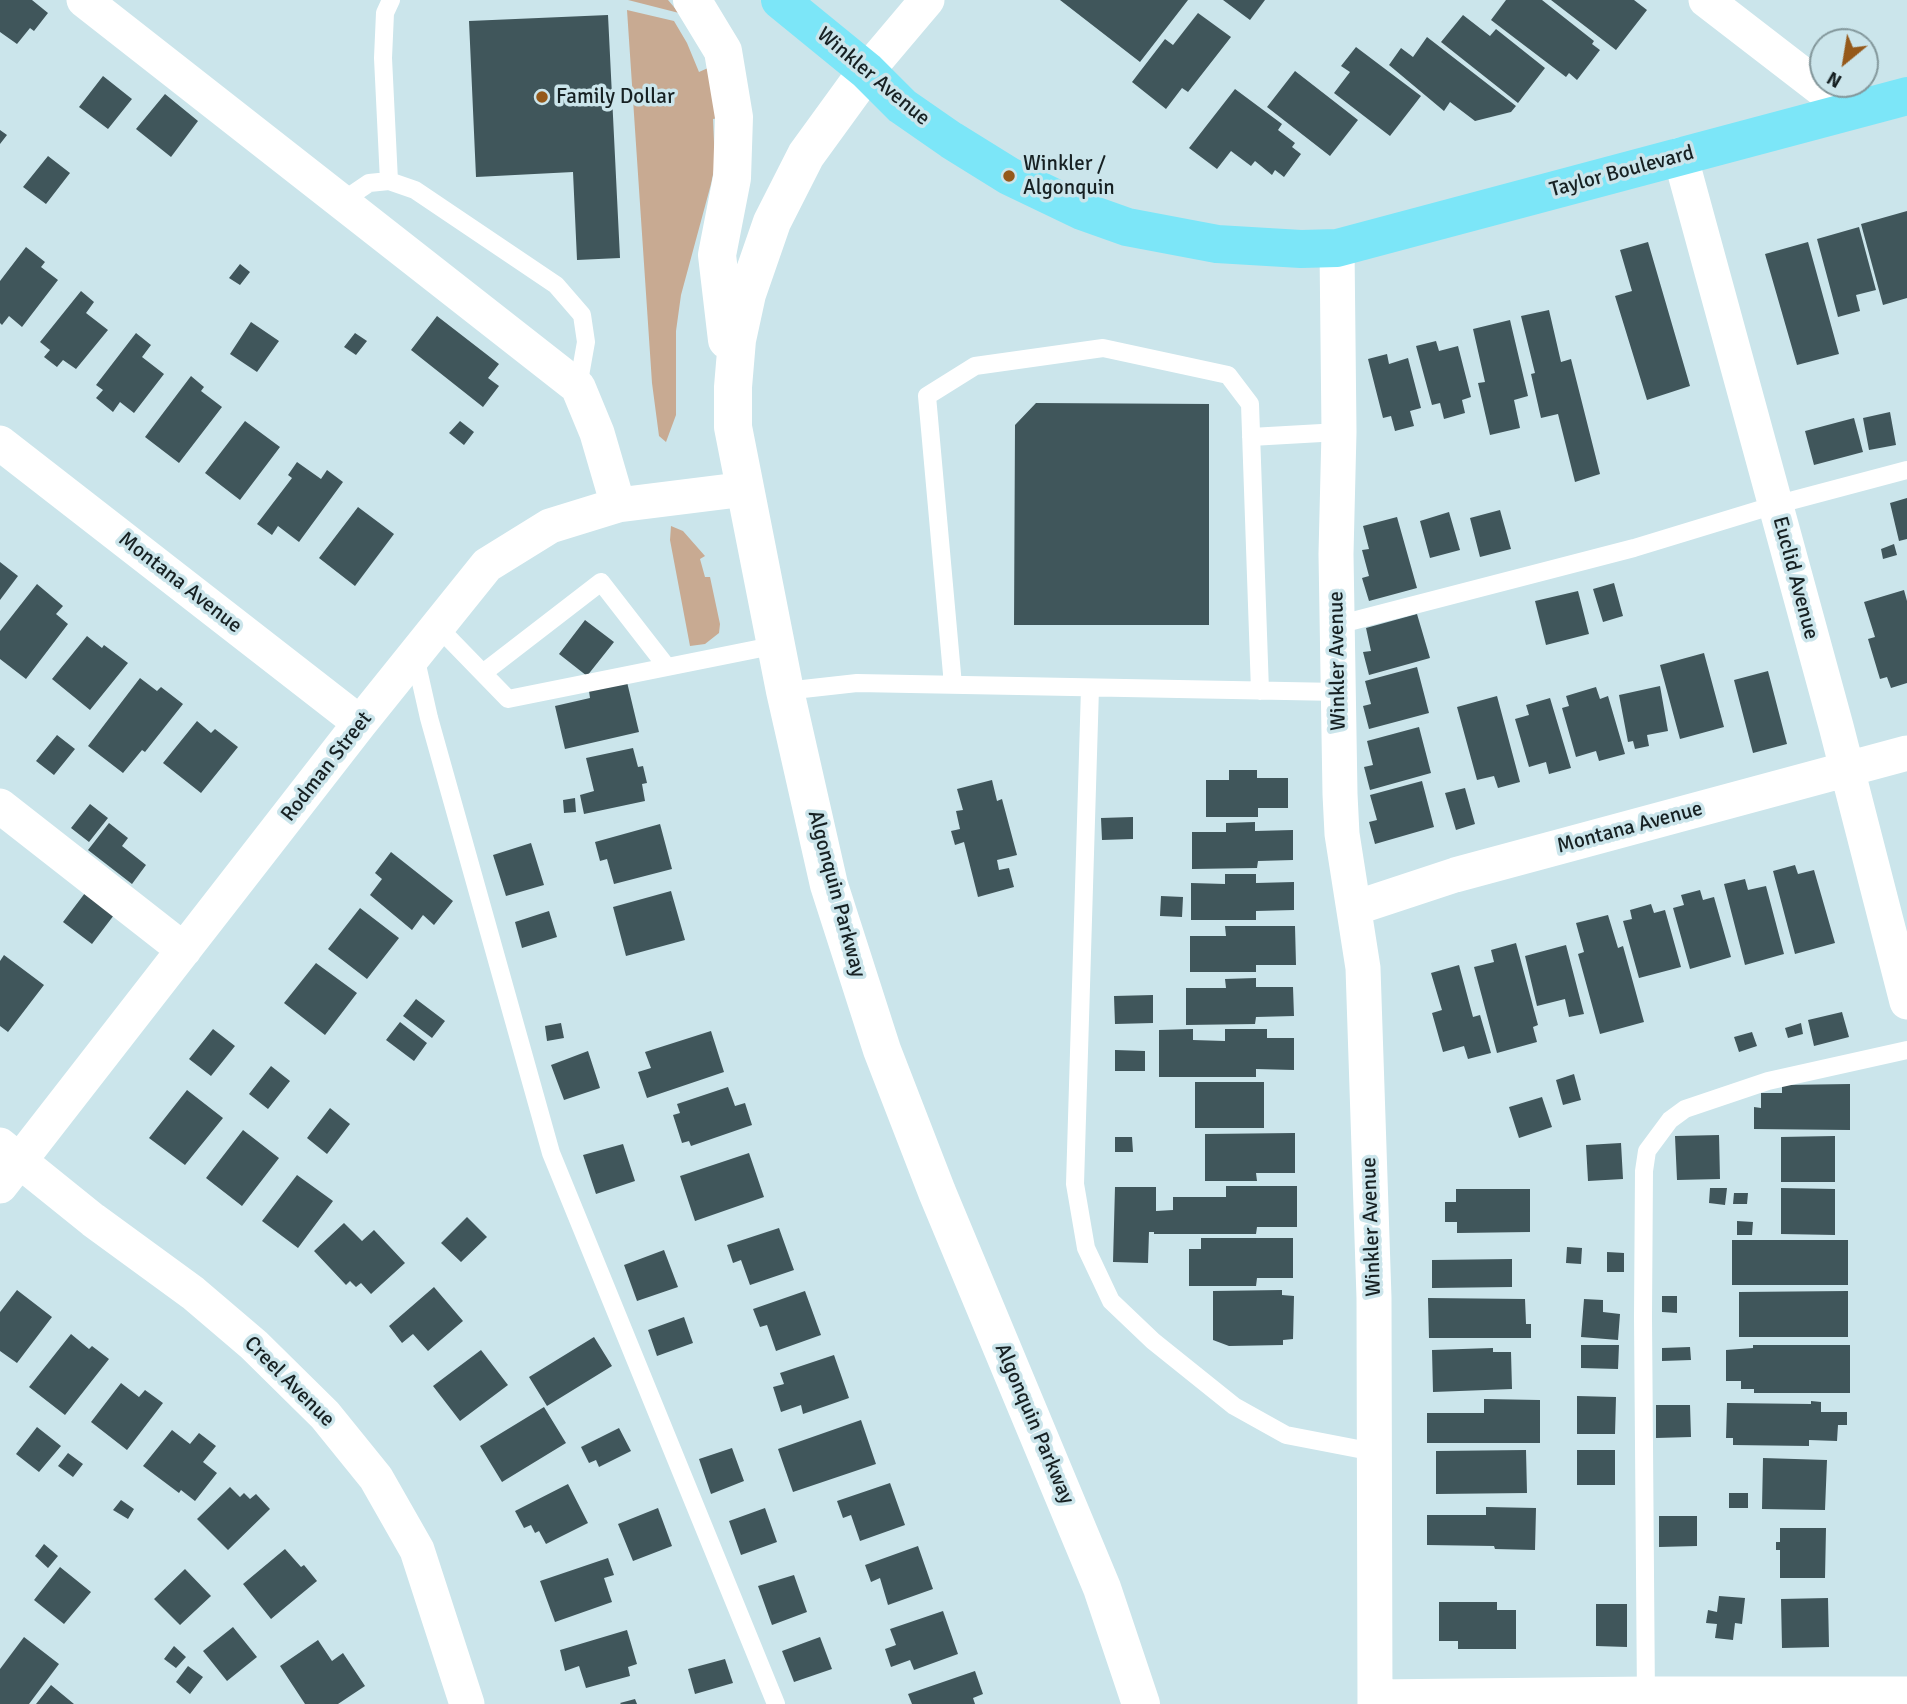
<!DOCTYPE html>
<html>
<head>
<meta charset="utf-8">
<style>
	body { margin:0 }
	#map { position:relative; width:1907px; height:1704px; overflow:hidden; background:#cbe5eb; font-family:Signika,sans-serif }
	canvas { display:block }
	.north { position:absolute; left:1809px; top:28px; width:70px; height:70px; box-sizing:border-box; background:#cbe5eb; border:2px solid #83979b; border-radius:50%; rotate:210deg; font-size:19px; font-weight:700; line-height:28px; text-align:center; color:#172123 }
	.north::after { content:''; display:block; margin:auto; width:24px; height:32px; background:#95591a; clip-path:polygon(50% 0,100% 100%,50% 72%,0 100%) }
</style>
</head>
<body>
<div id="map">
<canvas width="1907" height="1704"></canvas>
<div class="north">N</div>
</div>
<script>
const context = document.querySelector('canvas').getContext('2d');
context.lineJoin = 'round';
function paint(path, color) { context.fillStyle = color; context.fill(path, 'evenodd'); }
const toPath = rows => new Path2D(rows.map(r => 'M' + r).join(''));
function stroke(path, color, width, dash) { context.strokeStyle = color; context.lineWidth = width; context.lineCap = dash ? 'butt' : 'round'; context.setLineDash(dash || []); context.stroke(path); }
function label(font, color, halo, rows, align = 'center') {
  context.font = font + ' Signika,sans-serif'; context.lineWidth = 7; context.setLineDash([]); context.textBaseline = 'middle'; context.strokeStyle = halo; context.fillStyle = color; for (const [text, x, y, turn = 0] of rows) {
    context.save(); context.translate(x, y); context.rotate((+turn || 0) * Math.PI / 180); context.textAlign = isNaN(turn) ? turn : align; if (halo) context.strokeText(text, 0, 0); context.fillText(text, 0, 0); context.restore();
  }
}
const green = toPath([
	[628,0,668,0,679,13],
	[627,10,674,21,687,43,699,72,708,68,718,118,713,119,715,165,711,184,681,295,676,331,676,415,666,442,659,436,652,383],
	[671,526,683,531,705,556,700,559,705,577,710,577,720,624,719,633,705,644,690,646,670,540]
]);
const building = toPath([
	[0,0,32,0,48,13,34,31,30,28,17,44,0,32],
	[1060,0,1188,0,1140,62],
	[1223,0,1265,0,1250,20],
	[1506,0,1542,0,1594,41,1592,44,1600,50,1577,80,1569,73,1566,77,1491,20],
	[1551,0,1634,0,1647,10,1616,50],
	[1198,13,1231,37,1188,92,1182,88,1166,109,1132,82,1165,39,1173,45],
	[608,15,620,258,577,260,573,172,476,177,469,21],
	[1463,15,1490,36,1496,29,1545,68,1518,103,1441,42],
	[1427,37,1516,106,1511,112,1475,121,1450,102,1444,111,1389,65,1401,48,1413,57],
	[1356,47,1421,96,1390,136,1334,93,1350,72,1341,66],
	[1295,71,1358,120,1330,156,1267,107],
	[103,76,132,99,108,129,79,107],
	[1235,89,1282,124,1278,130,1295,143,1292,147,1301,154,1284,177,1275,170,1272,175,1255,161,1251,166,1231,151,1217,169,1189,148],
	[165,94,198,121,171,157,136,129],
	[0,130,7,135,0,144],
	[48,156,70,173,46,204,23,187],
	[1907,211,1907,298,1883,305,1861,224],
	[1859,227,1876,290,1856,295,1860,311,1838,317,1817,239],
	[1648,242,1690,386,1647,400,1615,296,1632,291,1620,250],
	[1808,242,1839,354,1797,365,1765,254],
	[26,247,45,262,41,267,58,280,22,327,9,316,2,325,0,323,0,281],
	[240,264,250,272,240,285,229,278],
	[81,291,94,302,86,313,108,330,76,369,63,360,57,367,44,357,50,350,40,342],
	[1549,310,1561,362,1571,359,1600,474,1575,482,1558,414,1541,418,1531,374,1535,373,1521,316],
	[437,316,499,364,488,378,499,386,483,407,411,350],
	[1510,320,1528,396,1514,400,1520,428,1490,435,1478,383,1485,382,1473,329],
	[251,322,279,341,257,372,230,354],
	[136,333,151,345,142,357,164,374,134,413,120,402,113,412,96,398,103,390,96,385],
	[355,333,367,341,356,355,344,347],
	[1436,341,1439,351,1458,346,1471,397,1462,400,1465,413,1444,419,1440,403,1432,405,1416,346],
	[1387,354,1389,364,1408,358,1421,408,1410,411,1414,426,1395,431,1391,416,1383,418,1368,359],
	[191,376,204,387,201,391,222,407,179,463,145,437],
	[1036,403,1209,404,1209,625,1014,625,1015,425],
	[1890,412,1896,445,1869,450,1863,418],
	[1854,418,1863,452,1814,465,1805,431],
	[245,421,280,447,240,500,205,473],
	[460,421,474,432,464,445,449,433],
	[297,462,321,479,327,470,343,482,299,542,278,526,272,535,257,524,292,478,288,475],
	[1907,498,1907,539,1899,541,1890,503],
	[358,507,394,534,355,586,319,558],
	[1500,510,1511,549,1480,557,1470,518],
	[1449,512,1460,550,1430,558,1420,521],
	[1397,517,1417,588,1369,601,1362,578,1369,576,1362,550,1369,549,1363,526],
	[1894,544,1897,555,1883,559,1881,549],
	[0,562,18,576,0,600],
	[1614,583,1623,616,1603,622,1593,589],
	[37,584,63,606,56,614,68,624,26,679,0,659,0,631],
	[1904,590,1907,601,1907,683,1891,688,1887,677,1880,679,1868,639,1875,637,1864,602],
	[1578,591,1589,634,1546,645,1535,601],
	[1417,614,1430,658,1369,675,1363,652,1371,651,1366,628],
	[585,620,614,642,587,676,559,654],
	[87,636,102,648,104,645,128,663,90,710,52,679],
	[1704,653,1724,727,1680,739,1660,665],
	[1417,667,1429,713,1369,729,1363,706,1371,704,1365,681],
	[1768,671,1787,744,1753,753,1734,680],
	[140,678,157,691,161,687,183,704,145,752,142,750,123,773,88,746],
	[627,682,639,732,565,749,555,706,590,698,589,691],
	[1660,686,1668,731,1647,735,1649,746,1635,749,1633,741,1628,742,1619,695],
	[1596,687,1600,699,1608,696,1625,754,1599,761,1596,751,1576,757,1562,708,1569,706,1566,696],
	[1497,696,1520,782,1498,788,1494,776,1477,780,1457,707],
	[1550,698,1571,768,1549,774,1546,762,1529,767,1515,719,1529,715,1526,705],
	[197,721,211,733,215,729,238,747,201,793,163,763],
	[1419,727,1431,773,1370,790,1364,767,1373,765,1367,741],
	[57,735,75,749,54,775,36,761],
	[633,748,638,767,643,766,647,783,642,784,645,801,584,814,580,795,594,791,586,758],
	[1229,770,1257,770,1257,778,1288,778,1288,808,1258,808,1258,817,1206,817,1206,780,1229,780],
	[992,780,997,801,1002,799,1017,855,997,860,999,870,1009,868,1014,887,978,897,964,842,955,845,951,831,960,829,956,811,963,810,957,789],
	[1422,781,1434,827,1375,844,1369,822,1377,820,1370,795],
	[1465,788,1475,824,1456,830,1445,793],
	[575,798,576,812,564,813,563,800],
	[90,804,108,818,89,842,71,828],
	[1133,817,1133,839,1102,840,1101,818],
	[1255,822,1255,831,1293,830,1293,860,1258,861,1257,868,1192,869,1192,832,1226,832,1226,823],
	[109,823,128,838,122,846,146,865,132,884,88,850],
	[660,824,672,869,614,884,607,859,600,861,595,842],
	[531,843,544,885,506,896,493,855],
	[391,852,453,901,434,925,423,915,412,930,370,895,382,879,375,873],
	[1795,865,1798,874,1814,870,1835,943,1795,954,1773,871],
	[1225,874,1256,874,1256,883,1294,882,1294,910,1256,911,1256,920,1191,920,1191,883,1225,884],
	[1745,879,1748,890,1766,886,1784,954,1745,965,1724,884],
	[1700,890,1703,900,1714,897,1731,957,1690,969,1673,908,1684,905,1681,895],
	[671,891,685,940,626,956,613,907],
	[85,893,114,915,92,944,63,922],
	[1161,896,1183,897,1182,917,1160,916],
	[1651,904,1654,913,1665,910,1681,967,1639,978,1623,921,1632,919,1630,910],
	[360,908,399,938,367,979,328,949],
	[549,911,557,937,522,948,515,922],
	[1608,915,1618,948,1623,946,1644,1022,1600,1034,1578,954,1584,952,1576,923],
	[1225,926,1295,926,1296,965,1256,965,1256,972,1190,972,1190,936,1226,936],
	[1516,943,1538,1025,1533,1027,1537,1042,1497,1053,1474,967,1494,962,1491,950],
	[1566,945,1584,1014,1569,1017,1565,999,1537,1006,1525,956],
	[4,955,44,985,8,1032,0,1026,0,961],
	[316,963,357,993,325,1035,284,1003],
	[1459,965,1473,1017,1480,1015,1491,1053,1468,1059,1464,1046,1443,1052,1432,1013,1442,1010,1431,973],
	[1256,978,1256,987,1293,987,1294,1016,1256,1017,1255,1024,1186,1025,1186,988,1226,988,1225,979],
	[1153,995,1153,1023,1115,1024,1114,996],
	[416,999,445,1021,432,1038,403,1016],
	[1842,1012,1849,1037,1814,1046,1808,1020],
	[400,1022,427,1043,414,1061,386,1040],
	[561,1023,564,1038,547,1041,545,1026],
	[1801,1023,1803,1034,1788,1038,1785,1028],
	[213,1029,235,1046,211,1076,189,1059],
	[1193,1029,1193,1040,1225,1041,1225,1029,1267,1029,1267,1038,1294,1038,1294,1070,1256,1069,1256,1077,1159,1077,1159,1030],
	[711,1031,724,1072,647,1098,638,1072,651,1068,645,1052],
	[1752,1032,1757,1046,1739,1052,1734,1037],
	[1115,1050,1145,1051,1145,1071,1115,1071],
	[588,1051,600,1088,564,1100,551,1065],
	[271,1066,290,1081,268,1109,249,1094],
	[1574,1074,1581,1100,1563,1105,1556,1080],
	[1195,1082,1264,1082,1264,1128,1195,1128],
	[1850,1084,1850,1130,1754,1129,1754,1107,1761,1108,1761,1093,1782,1093,1782,1085],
	[728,1087,735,1106,745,1103,752,1125,691,1146,689,1141,682,1143,673,1115,680,1113,677,1104],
	[187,1090,223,1118,185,1165,149,1138],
	[1542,1097,1552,1127,1519,1138,1509,1107],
	[330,1108,350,1124,327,1154,307,1138],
	[243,1130,279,1158,242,1206,206,1178],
	[1295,1133,1295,1173,1256,1173,1257,1181,1205,1181,1205,1134],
	[1719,1135,1720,1179,1677,1180,1675,1136],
	[1835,1136,1835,1182,1781,1182,1781,1137],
	[1115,1137,1132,1137,1133,1152,1115,1152],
	[1621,1143,1623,1179,1588,1181,1586,1145],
	[623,1144,635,1181,596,1194,583,1155],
	[749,1153,764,1197,695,1221,680,1176],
	[297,1175,333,1201,298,1248,262,1221],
	[1226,1186,1297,1186,1297,1227,1257,1227,1256,1234,1154,1234,1154,1232,1149,1232,1148,1263,1113,1262,1115,1187,1156,1187,1156,1211,1173,1210,1173,1197,1226,1197],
	[1710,1188,1727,1188,1725,1205,1709,1203],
	[1781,1188,1835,1189,1835,1235,1781,1234],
	[1456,1189,1530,1189,1530,1232,1457,1233,1457,1222,1445,1222,1445,1202,1456,1202],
	[1734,1193,1748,1193,1747,1204,1733,1204],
	[467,1217,487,1237,461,1262,441,1243],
	[1737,1221,1753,1222,1752,1235,1737,1235],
	[344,1223,362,1241,374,1230,405,1263,371,1294,361,1283,356,1287,350,1281,346,1285,314,1251],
	[779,1228,794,1270,750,1285,741,1260,733,1263,727,1245],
	[1201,1238,1293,1238,1293,1278,1257,1278,1256,1286,1189,1286,1189,1249,1201,1249],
	[1732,1240,1848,1240,1848,1285,1732,1285],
	[1567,1247,1582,1248,1581,1264,1566,1263],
	[664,1250,678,1287,637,1301,624,1265],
	[1607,1252,1624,1253,1624,1272,1607,1272],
	[1512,1259,1512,1287,1432,1288,1432,1260],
	[434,1287,463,1321,428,1351,413,1334,402,1343,389,1326],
	[17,1290,52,1317,17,1363,0,1351,0,1312],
	[1282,1290,1282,1295,1294,1296,1293,1339,1283,1340,1283,1345,1229,1346,1213,1340,1213,1291],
	[805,1291,821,1335,776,1351,767,1325,760,1327,753,1309],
	[1848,1291,1848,1337,1739,1337,1739,1292],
	[1662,1296,1677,1296,1677,1313,1662,1312],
	[1428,1298,1525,1299,1526,1324,1531,1324,1531,1338,1429,1338],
	[1584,1299,1603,1300,1603,1312,1620,1314,1618,1340,1581,1337],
	[684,1317,693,1343,657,1356,648,1330],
	[71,1334,89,1349,92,1346,109,1359,65,1415,29,1387],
	[594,1337,612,1366,547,1406,529,1377],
	[1581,1345,1619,1345,1618,1369,1581,1368],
	[1753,1345,1850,1345,1850,1393,1754,1393,1754,1389,1741,1389,1741,1381,1726,1381,1726,1350,1753,1348],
	[1690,1347,1691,1360,1662,1361,1662,1348],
	[1493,1348,1493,1352,1511,1352,1512,1389,1433,1392,1432,1350],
	[481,1350,508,1385,460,1421,433,1386],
	[834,1355,849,1398,803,1414,801,1405,781,1412,773,1387,784,1384,780,1373],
	[121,1383,139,1397,145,1390,163,1403,127,1450,91,1422],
	[1577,1396,1616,1397,1615,1434,1577,1434],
	[1484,1399,1540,1400,1540,1443,1427,1443,1427,1413,1484,1413],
	[1811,1401,1821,1402,1821,1412,1847,1412,1847,1425,1838,1425,1837,1441,1809,1440,1809,1446,1733,1445,1733,1438,1726,1438,1727,1403,1811,1404],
	[1656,1405,1690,1405,1691,1437,1656,1438],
	[544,1407,566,1443,502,1482,480,1446],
	[861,1420,876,1464,793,1492,778,1449],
	[37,1427,61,1446,39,1472,16,1454],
	[619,1428,631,1451,599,1467,596,1460,589,1463,581,1447],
	[172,1430,190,1444,199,1433,216,1446,203,1462,217,1473,195,1501,181,1490,179,1493,143,1466],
	[732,1448,744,1481,711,1494,699,1459],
	[1526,1450,1527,1493,1436,1494,1436,1451],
	[1577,1450,1615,1450,1615,1485,1577,1485],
	[68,1453,83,1464,73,1477,58,1466],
	[1763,1458,1827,1460,1825,1510,1762,1509],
	[890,1483,905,1525,860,1541,851,1515,843,1518,837,1501],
	[568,1484,588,1523,546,1544,539,1531,535,1533,531,1525,524,1528,515,1511],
	[230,1487,240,1497,244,1493,250,1499,256,1494,270,1509,228,1550,197,1519],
	[1729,1493,1748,1493,1748,1508,1729,1508],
	[121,1500,134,1509,128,1519,113,1510],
	[1486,1507,1536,1508,1535,1550,1495,1549,1494,1546,1427,1545,1427,1515,1486,1515],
	[658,1508,672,1546,633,1561,618,1524],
	[765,1508,777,1542,741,1555,729,1521],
	[1659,1516,1697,1516,1697,1546,1659,1547],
	[1780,1528,1826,1528,1825,1578,1780,1578,1780,1550,1776,1550,1776,1542,1780,1542],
	[44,1544,58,1556,48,1568,35,1556],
	[918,1546,933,1589,888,1605,880,1578,871,1582,865,1565],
	[285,1549,301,1567,304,1565,317,1581,271,1619,243,1584],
	[608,1558,614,1575,604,1578,612,1602,555,1622,540,1581],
	[60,1567,91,1592,64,1624,34,1600],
	[185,1569,211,1596,180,1625,154,1599],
	[794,1575,807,1612,772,1625,758,1586],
	[1719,1596,1745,1598,1742,1624,1735,1623,1733,1640,1715,1638,1717,1624,1706,1623,1708,1610,1717,1612],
	[1828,1598,1829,1647,1782,1648,1781,1599],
	[1439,1602,1497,1602,1497,1610,1516,1610,1516,1649,1458,1649,1458,1641,1439,1641],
	[1596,1604,1627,1604,1627,1647,1596,1646],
	[943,1611,958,1654,914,1670,910,1660,891,1667,885,1649,896,1645,890,1629],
	[233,1627,257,1657,227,1681,203,1651],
	[627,1630,637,1664,628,1667,630,1676,586,1688,579,1666,565,1671,560,1650],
	[24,1637,59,1664,29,1704,0,1704,0,1669],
	[820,1637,832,1669,794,1682,782,1651],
	[318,1640,332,1661,343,1653,365,1686,338,1704,305,1704,280,1666],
	[174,1646,186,1657,176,1668,164,1659],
	[725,1659,733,1683,695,1694,688,1669],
	[188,1666,203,1677,190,1694,176,1682],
	[975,1671,983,1694,973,1698,975,1704,912,1704,908,1694],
	[51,1685,74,1704,36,1704],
	[635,1699,637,1704,621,1704,620,1703]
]);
const lane = toPath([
	[389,181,383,58,385,13,391,0],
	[341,202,369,183,389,181,415,190,556,285,582,315,586,342,578,387],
	[1251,437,1339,432],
	[1337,625,1634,548,1775,505,1907,470],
	[438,627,508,699,777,645],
	[415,656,429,718,551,1153,776,1704],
	[483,673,601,582,667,667],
	[953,685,927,396,975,366,1103,348,1228,375,1250,404,1260,691],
	[1090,688,1075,1184,1086,1248,1111,1301,1153,1341,1234,1406,1286,1435,1374,1452],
	[785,691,857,683,1339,692],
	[1646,1701,1643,1317,1644,1171,1647,1151,1670,1120,1685,1109,1768,1081,1907,1050]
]);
const street = toPath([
	[84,0,578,387,597,433,618,505],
	[1706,0,1850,111],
	[867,71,927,0],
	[1680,155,1836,726,1907,1002],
	[1337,248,1339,432,1336,554,1340,794,1342,834,1363,968,1374,1298,1375,1704],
	[0,443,360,723],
	[0,806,184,950],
	[1355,908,1455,875,1907,753],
	[0,1145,93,1220,193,1293,254,1345,325,1415,376,1478,417,1550,467,1704],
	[0,1186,360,723,487,565,550,526,618,505,746,489],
	[1375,1697,1646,1694,1907,1694]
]);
const secondary = toPath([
	[692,0,723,51,734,117,732,178,717,255,727,340],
	[867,71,806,155,772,222,747,294,737,340,733,387,733,427,785,691,829,885,882,1050,937,1192,1102,1588,1141,1704]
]);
const primary = toPath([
	[780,0,867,71,902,106,951,140,1009,176,1082,211,1127,227,1217,244,1301,249,1337,248,1907,96]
]);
const markers = [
	[542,97,7,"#95591a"],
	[1009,176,7,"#95591a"]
];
const streetNames = [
	["Winkler Avenue",873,77,40],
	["Taylor Boulevard",1622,172,-15],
	["Euclid Avenue",1795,578,75],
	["Montana Avenue",180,583,38],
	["Winkler Avenue",1338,661,-91],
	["Rodman Street",327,767,-52],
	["Montana Avenue",1630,828,-15],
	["Algonquin Parkway",836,894,75],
	["Winkler Avenue",1372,1227,-92],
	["Creel Avenue",289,1382,45],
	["Algonquin Parkway",1034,1424,67]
];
const poiNames = [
	["Family Dollar",556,97],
	["Winkler /",1023,164],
	["Algonquin",1023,188]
];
paint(green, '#c8aa92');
paint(building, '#40565b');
stroke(lane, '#fff', 18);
stroke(street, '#fff', 35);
stroke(secondary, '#fff', 38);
stroke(primary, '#7ce6f8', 38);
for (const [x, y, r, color] of markers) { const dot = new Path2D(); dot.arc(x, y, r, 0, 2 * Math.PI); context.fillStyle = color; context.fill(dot); stroke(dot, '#cbe5eb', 2.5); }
label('21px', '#172123', '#cbe5eb', streetNames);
label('21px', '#172123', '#cbe5eb', poiNames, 'left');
</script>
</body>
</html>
